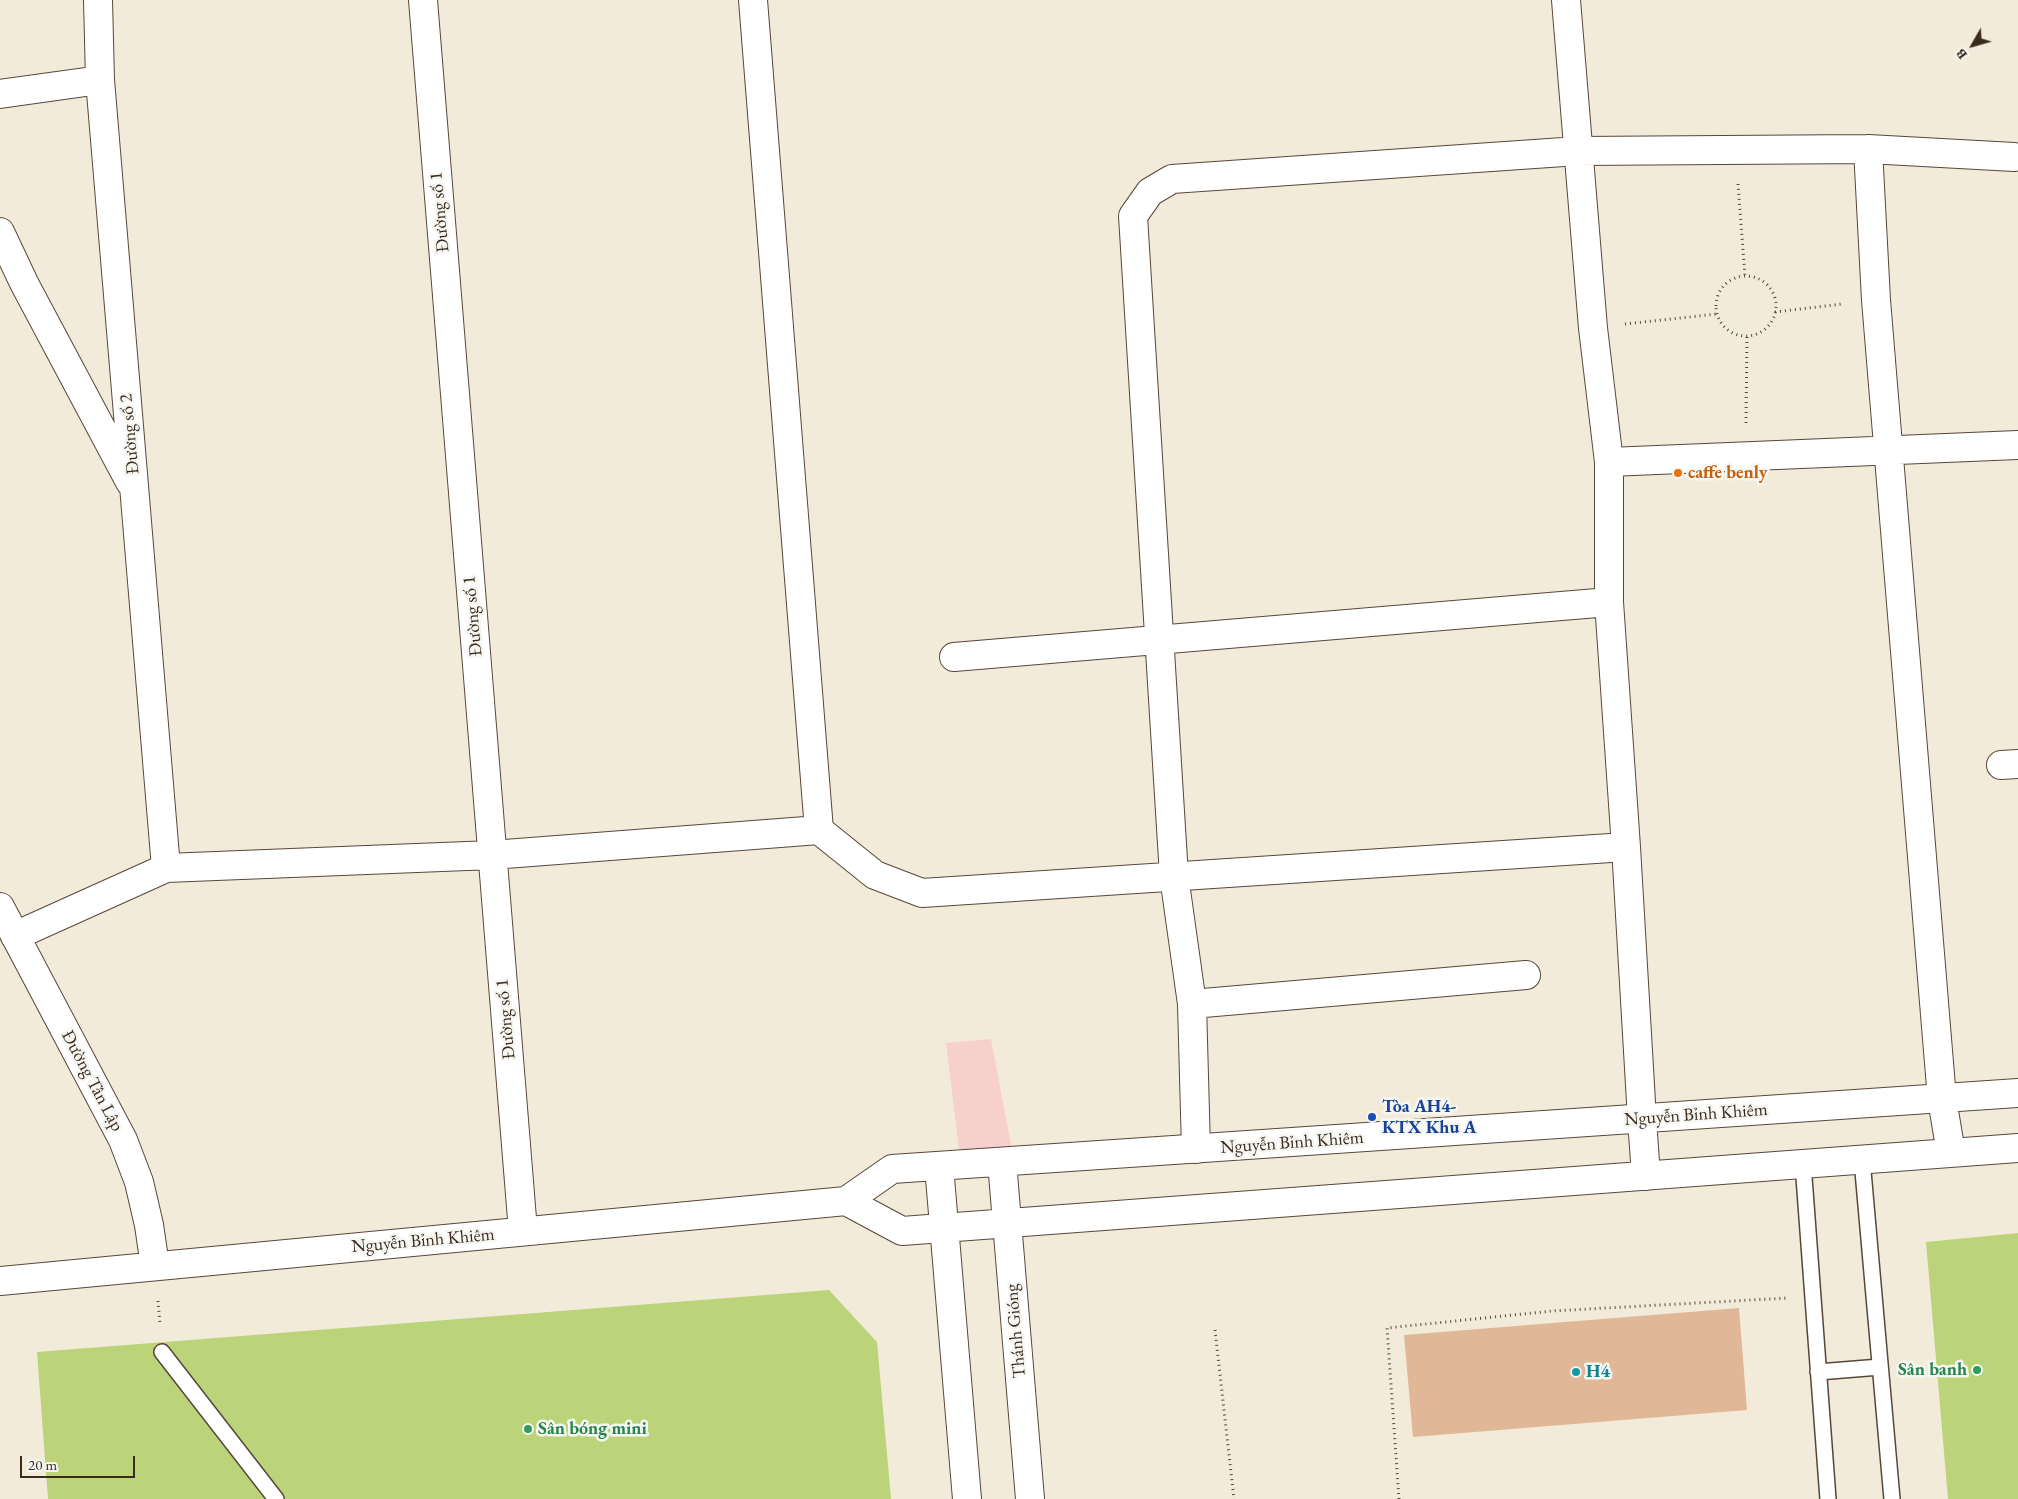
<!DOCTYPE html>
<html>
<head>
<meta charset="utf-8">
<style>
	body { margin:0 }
	#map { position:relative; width:2018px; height:1499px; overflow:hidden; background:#f3ebd9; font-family:"EB Garamond",serif }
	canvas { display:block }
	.north { position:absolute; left:1948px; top:20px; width:50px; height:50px; -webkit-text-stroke:4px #f6f6f2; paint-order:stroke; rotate:232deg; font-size:14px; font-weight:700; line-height:20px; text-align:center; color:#3b2a1e }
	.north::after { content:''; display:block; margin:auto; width:18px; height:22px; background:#3b2a1e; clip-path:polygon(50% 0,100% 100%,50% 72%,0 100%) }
	.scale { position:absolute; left:20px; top:1456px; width:115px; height:22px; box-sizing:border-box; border:2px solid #3b2a1e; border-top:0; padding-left:6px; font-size:15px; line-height:18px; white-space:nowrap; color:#3b2a1e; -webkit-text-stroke:4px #f6f6f2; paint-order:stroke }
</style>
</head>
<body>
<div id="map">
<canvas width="2018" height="1499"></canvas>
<div class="north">B</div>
<div class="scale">20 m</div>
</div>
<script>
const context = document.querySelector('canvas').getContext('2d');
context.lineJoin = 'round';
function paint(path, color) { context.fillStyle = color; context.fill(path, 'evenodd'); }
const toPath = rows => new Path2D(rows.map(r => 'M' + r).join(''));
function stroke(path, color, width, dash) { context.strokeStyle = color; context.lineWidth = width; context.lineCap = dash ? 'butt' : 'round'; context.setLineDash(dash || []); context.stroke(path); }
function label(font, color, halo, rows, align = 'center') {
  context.font = font + ' "EB Garamond",serif'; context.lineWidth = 5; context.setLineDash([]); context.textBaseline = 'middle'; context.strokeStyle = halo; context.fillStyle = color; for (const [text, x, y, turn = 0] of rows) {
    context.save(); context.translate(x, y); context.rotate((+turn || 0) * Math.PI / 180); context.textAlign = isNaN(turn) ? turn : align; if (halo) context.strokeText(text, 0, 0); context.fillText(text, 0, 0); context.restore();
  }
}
const built = toPath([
	[991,1039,1013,1155,959,1149,946,1043]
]);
const green = toPath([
	[2018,1233,2018,1499,1948,1499,1926,1242],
	[829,1290,877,1342,891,1499,48,1499,37,1352]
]);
const building = toPath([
	[1739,1308,1747,1410,1413,1437,1404,1335]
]);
const path = toPath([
	[1738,184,1745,276],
	'1716 306a30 30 0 1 1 60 0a30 30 0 1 1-60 0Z',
	[1775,312,1842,304],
	[1625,324,1717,314],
	[1746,423,1747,336],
	[158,1301,160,1324],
	[1215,1330,1234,1499],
	[1399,1499,1387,1328,1552,1311,1787,1298]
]);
const service = toPath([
	[1862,1160,1892,1499],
	[1803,1164,1828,1499],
	[162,1352,276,1499],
	[1818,1372,1880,1367]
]);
const minor = toPath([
	[98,0,100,80,166,868],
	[423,0,523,1231],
	[753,0,819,830],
	[1566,0,1593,328,1609,462,1609,602,1626,847,1642,1119],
	[0,94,100,80],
	[1868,149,1876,300,1942,1099],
	[0,232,24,283,130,482],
	[1609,462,2018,445],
	[954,657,1609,602],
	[2001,765,2018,764],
	[15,936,166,868,492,855,819,830,875,875,922,893,1626,847],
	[1192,1004,1526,975],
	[1196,1149,1192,1004,1174,876,1133,216,1150,192,1172,179,1578,151,1868,149,2014,157]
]);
const tertiary = toPath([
	[0,907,123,1140,139,1182,149,1225,155,1266],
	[1942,1099,1951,1153],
	[1642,1119,1646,1176],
	[1002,1162,1030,1499],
	[939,1166,967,1499],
	[846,1201,902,1231,2018,1148],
	[0,1281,846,1201,892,1169,2018,1093]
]);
const markers = [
	[1678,473,5,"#e8710a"],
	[1372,1117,5,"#1a4fb4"],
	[1977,1370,5,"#2e9e5b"],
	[1576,1372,5,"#0f9aa8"],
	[528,1429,5,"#2e9e5b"]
];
const streetNames = [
	["Đường số 1",440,212,-95],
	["Đường số 2",130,434,-95],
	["Đường số 1",473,616,-95],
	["Đường số 1",506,1019,-95],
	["Đường Tân Lập",92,1081,62],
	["Nguyễn Bỉnh Khiêm",1696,1115,-4],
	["Nguyễn Bỉnh Khiêm",1292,1143,-4],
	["Nguyễn Bỉnh Khiêm",423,1241,-5],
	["Thánh Gióng",1016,1331,-95]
];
const foodNames = [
	["caffe benly",1688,473]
];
const transitNames = [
	["Tòa AH4-",1382,1107],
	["KTX Khu A",1382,1128]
];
const leisureNames = [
	["Sân banh",1967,1370],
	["Sân bóng mini",538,1429,"left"]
];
const cultureNames = [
	["H4",1586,1372]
];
paint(built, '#f7d0ce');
paint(green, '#bbd47a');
paint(building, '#e0b797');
stroke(service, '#57473a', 18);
stroke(minor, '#57473a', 30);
stroke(tertiary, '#57473a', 30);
stroke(path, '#57473a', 3, [1, 4]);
stroke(service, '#fff', 15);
stroke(minor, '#fff', 28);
stroke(tertiary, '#fff', 28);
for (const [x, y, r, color] of markers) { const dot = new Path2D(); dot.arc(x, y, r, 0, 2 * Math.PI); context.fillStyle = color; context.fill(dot); stroke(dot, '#f6f6f2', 2); }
label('18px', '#3b2a1e', '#f6f6f2', streetNames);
label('bold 18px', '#c56008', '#f6f6f2', foodNames, 'left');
label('bold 18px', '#164399', '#f6f6f2', transitNames, 'left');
label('bold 18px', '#27864d', '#f6f6f2', leisureNames, 'right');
label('bold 18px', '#0d838f', '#f6f6f2', cultureNames, 'left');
</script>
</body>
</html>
